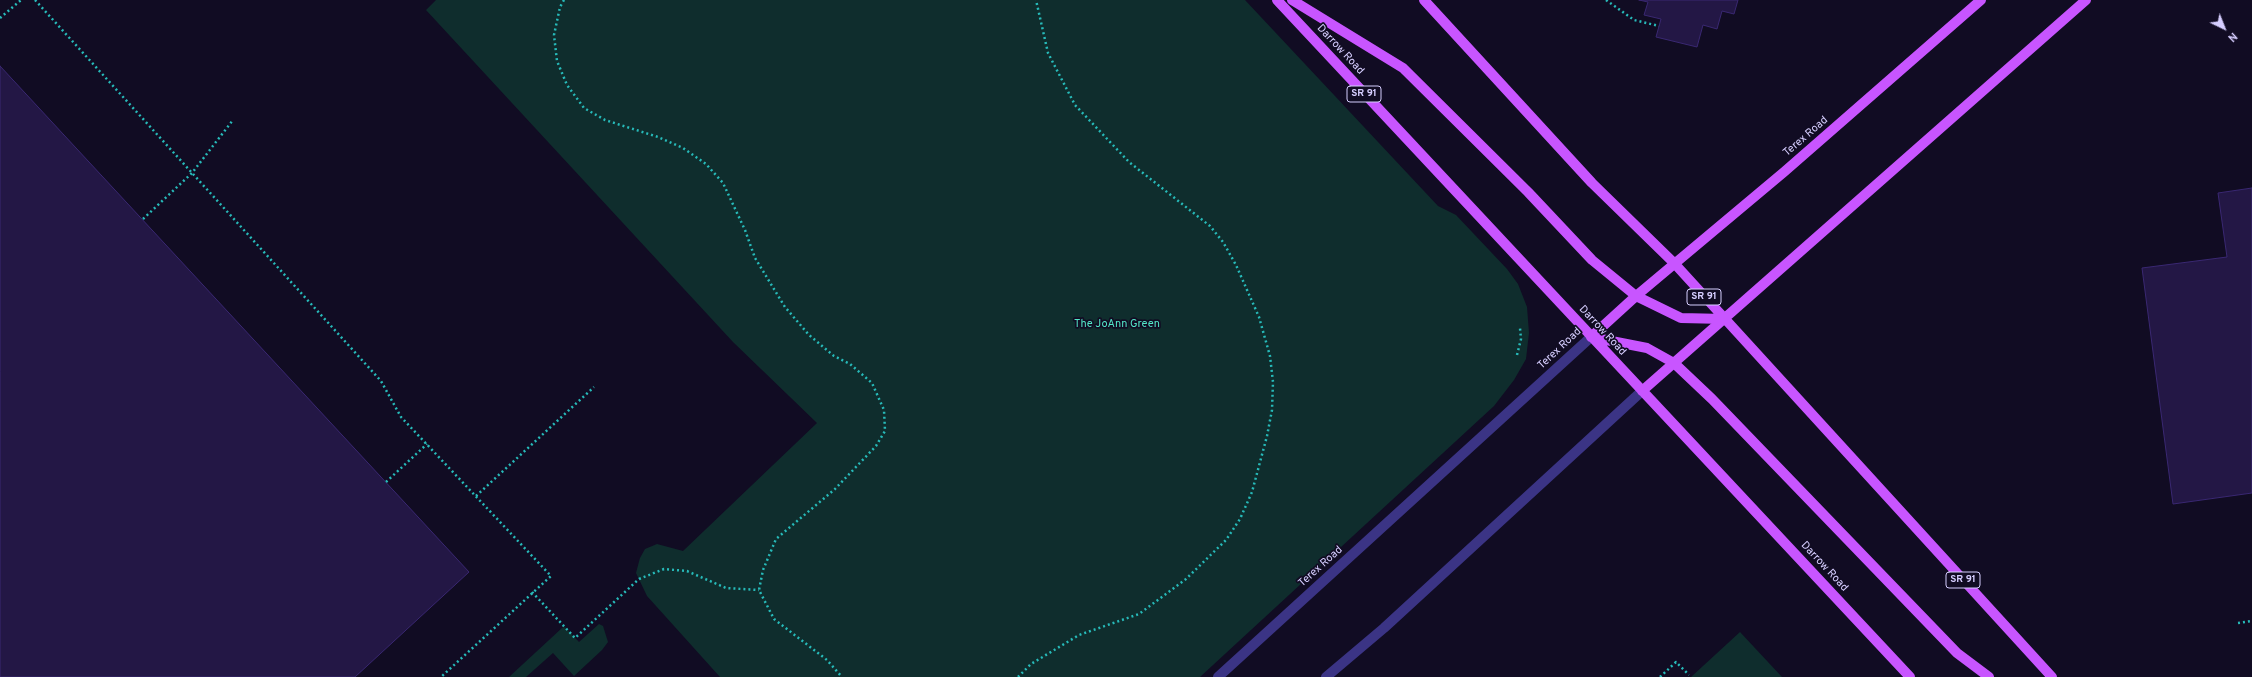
<!DOCTYPE html>
<html>
<head>
<meta charset="utf-8">
<style>
	body { margin:0 }
	#map { position:relative; width:2252px; height:677px; overflow:hidden; background:#110c23; font-family:Overpass,sans-serif }
	canvas { display:block }
	.north { position:absolute; left:2204px; top:8px; width:40px; height:40px; -webkit-text-stroke:3px #110c23; paint-order:stroke; rotate:137deg; font-size:11px; font-weight:700; line-height:16px; text-align:center; color:#d6ceff }
	.north::after { content:''; display:block; margin:auto; width:14px; height:18px; background:#d6ceff; clip-path:polygon(50% 0,100% 100%,50% 72%,0 100%) }
</style>
</head>
<body>
<div id="map">
<canvas width="2252" height="677"></canvas>
<div class="north">N</div>
</div>
<script>
const context = document.querySelector('canvas').getContext('2d');
context.lineJoin = 'round';
function paint(path, color) { context.fillStyle = color; context.fill(path, 'evenodd'); }
const toPath = rows => new Path2D(rows.map(r => 'M' + r).join(''));
function stroke(path, color, width, dash) { context.strokeStyle = color; context.lineWidth = width; context.lineCap = dash ? 'butt' : 'round'; context.setLineDash(dash || []); context.stroke(path); }
function label(font, color, halo, rows, align = 'center') {
  context.font = font + ' Overpass,sans-serif'; context.lineWidth = 3.5; context.setLineDash([]); context.textBaseline = 'middle'; context.strokeStyle = halo; context.fillStyle = color; for (const [text, x, y, turn = 0] of rows) {
    context.save(); context.translate(x, y); context.rotate((+turn || 0) * Math.PI / 180); context.textAlign = isNaN(turn) ? turn : align; if (halo) context.strokeText(text, 0, 0); context.fillText(text, 0, 0); context.restore();
  }
}
const green = toPath([
	[436,0,1245,0,1438,206,1456,215,1507,269,1518,284,1527,307,1529,333,1526,359,1514,380,1494,406,1200,677,720,677,647,596,636,573,640,558,645,549,657,544,683,551,817,423,733,342,426,10],
	[599,624,603,626,608,642,602,650,574,676,553,653,526,677,509,677,562,628,565,627,579,642],
	[1740,632,1782,677,1691,677]
]);
const building = toPath([
	[1639,0,1738,0,1734,14,1722,11,1717,29,1703,25,1697,47,1656,37,1661,19,1644,15,1648,2,1639,0],
	[0,66,469,572,355,677,0,677,0,66],
	[2252,188,2252,493,2173,504,2142,268,2227,257,2218,193,2252,188]
]);
const path = toPath([
	[35,0,381,381,401,417,551,576,441,677],
	[564,0,560,7,554,35,557,61,567,85,584,108,605,120,658,137,683,148,706,164,723,183,745,230,755,258,785,307,809,335,834,356,850,364,872,383,884,410,885,431,876,446,835,489,776,539,763,570,759,590,774,619,827,660,842,677],
	[1606,0,1634,20,1659,26],
	[0,18,21,0],
	[143,219,192,173,233,120],
	[1517,355,1521,339,1520,328],
	[386,482,427,444],
	[476,496,594,387],
	[532,592,575,638,639,579,664,569,687,571,726,588,759,590],
	[2238,623,2252,621],
	[1018,677,1031,664,1079,635,1139,614,1186,579,1226,540,1240,519,1252,492,1267,436,1272,410,1273,382,1270,356,1259,317,1236,265,1223,242,1210,226,1129,162,1075,105,1048,53,1036,0],
	[1660,677,1676,662,1689,675]
]);
const minor = toPath([
	[1218,677,1591,337],
	[1326,677,1384,628,1642,391]
]);
const major = toPath([
	[1277,0,1910,677],
	[1292,0,1403,68,1528,192,1592,260,1636,296,1681,318,1725,319],
	[1424,0,1592,183,1674,263,2052,677],
	[1591,337,1647,348,1674,363,1712,399,1957,653,1989,677],
	[1591,337,1636,296,1784,172,1981,0],
	[1642,391,2086,0]
]);
const shields = [
	[1364,94,34],
	[1704,297,34],
	[1963,580,34]
];
const shieldNames = [
	["SR 91",1364,94],
	["SR 91",1704,297],
	["SR 91",1963,580]
];
const streetNames = [
	["Darrow Road",1340,50,47],
	["Terex Road",1806,137,-41],
	["Darrow Road",1602,331,47],
	["Terex Road",1560,349,-43],
	["Terex Road",1321,567,-42],
	["Darrow Road",1824,567,47]
];
const parkNames = [
	["The JoAnn Green",1117,325]
];
paint(green, '#0f2d2d');
paint(building, '#231745');
stroke(building, '#3a2872', 1);
stroke(path, '#27bab9', 2.5, [2, 3]);
stroke(minor, '#3b3485', 10);
stroke(major, '#c855ff', 10);
for (const [x, y, w] of shields) { const box = new Path2D(); box.roundRect(x - w / 2, y - 8, w, 16, 3); context.fillStyle = '#110c23'; context.fill(box); stroke(box, '#d6ceff', 1); }
label('bold 10px', '#d6ceff', null, shieldNames);
label('11px', '#d6ceff', '#110c23', streetNames);
label('11px', '#53e6c8', '#110c23', parkNames);
</script>
</body>
</html>
